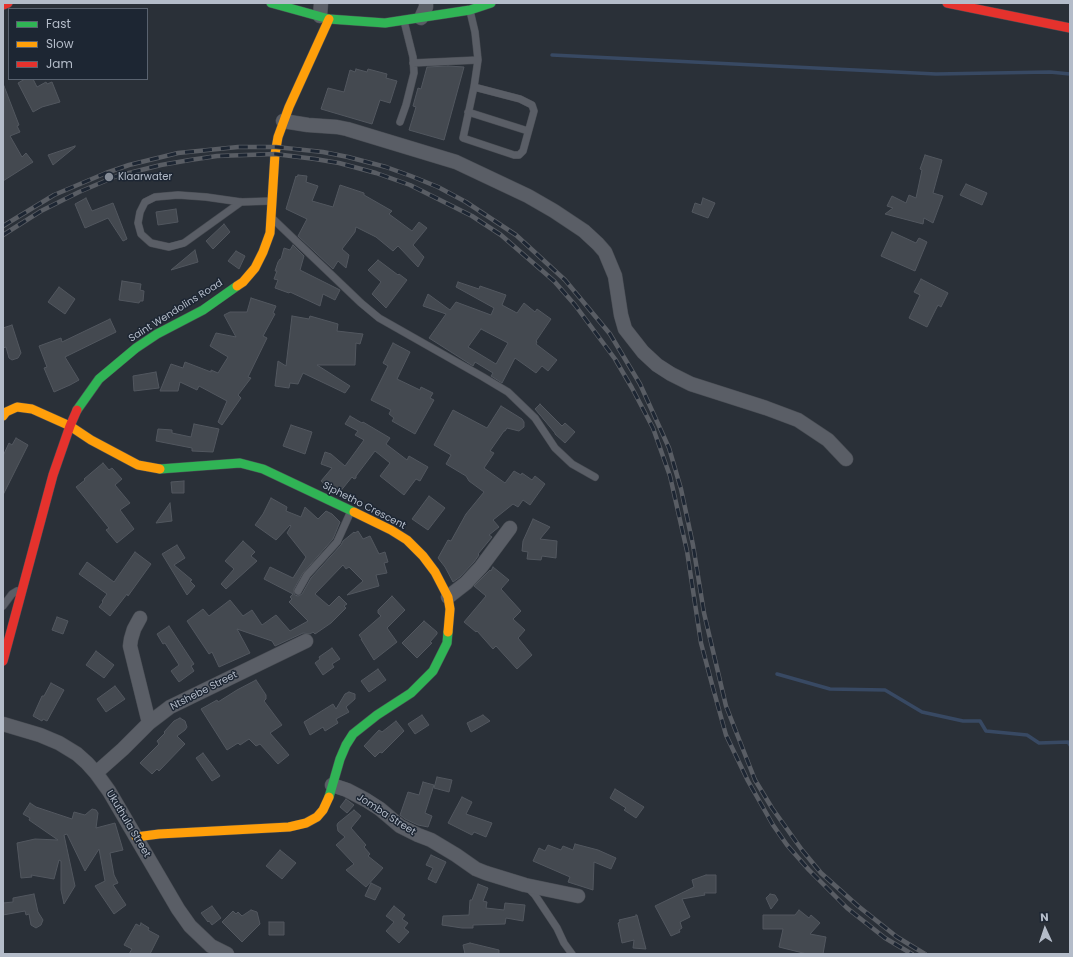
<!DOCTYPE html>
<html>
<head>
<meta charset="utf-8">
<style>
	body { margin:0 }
	#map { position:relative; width:1073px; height:957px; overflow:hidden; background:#2a3038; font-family:Poppins,sans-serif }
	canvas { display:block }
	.frame { position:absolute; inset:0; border:4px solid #b4bcc9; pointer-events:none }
	.legend { position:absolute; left:8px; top:8px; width:140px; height:72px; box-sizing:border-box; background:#1d2633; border:1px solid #59626f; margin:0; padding:5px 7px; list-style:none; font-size:12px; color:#b4bcc9 }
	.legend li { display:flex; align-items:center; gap:8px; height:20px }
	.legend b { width:20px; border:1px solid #59626f }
	.north { position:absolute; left:1025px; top:909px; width:40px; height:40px; -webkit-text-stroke:3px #1d2633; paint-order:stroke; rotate:357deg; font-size:11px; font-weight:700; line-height:16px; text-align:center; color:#b4bcc9 }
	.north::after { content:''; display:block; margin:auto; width:14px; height:18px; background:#b4bcc9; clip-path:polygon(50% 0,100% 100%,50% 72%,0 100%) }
</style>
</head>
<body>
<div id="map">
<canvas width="1073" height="957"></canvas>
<div class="frame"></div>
<ul class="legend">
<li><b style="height:5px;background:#30b455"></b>Fast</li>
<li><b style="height:5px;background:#ff9f0a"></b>Slow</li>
<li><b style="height:5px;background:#e5322d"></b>Jam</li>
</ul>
<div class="north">N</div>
</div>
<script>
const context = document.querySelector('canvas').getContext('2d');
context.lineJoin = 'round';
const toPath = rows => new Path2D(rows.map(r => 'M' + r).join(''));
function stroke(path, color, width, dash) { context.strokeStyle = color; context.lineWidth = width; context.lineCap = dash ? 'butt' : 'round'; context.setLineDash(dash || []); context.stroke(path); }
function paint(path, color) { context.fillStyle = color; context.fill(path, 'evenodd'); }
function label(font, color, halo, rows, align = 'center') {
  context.font = font + ' Poppins,sans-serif'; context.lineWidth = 3; context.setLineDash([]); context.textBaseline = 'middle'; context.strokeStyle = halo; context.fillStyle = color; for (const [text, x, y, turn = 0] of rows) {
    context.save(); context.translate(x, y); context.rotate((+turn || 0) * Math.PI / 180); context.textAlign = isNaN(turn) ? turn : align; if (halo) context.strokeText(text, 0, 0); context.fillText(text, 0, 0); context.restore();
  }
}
const stream = toPath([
	[552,55,936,74,1050,72,1070,74],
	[777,674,830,689,885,690,922,712,963,721,980,721,986,731,1027,735,1039,743,1068,742,1070,745]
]);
const building = toPath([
	[448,66,464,67,444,140,409,130,416,107,413,106,418,88,421,89,427,67,448,66],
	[356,69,367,72,368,69,387,74,386,78,397,81,390,103,380,100,372,124,321,109,328,88,344,92,350,70,355,72,356,69],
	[25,79,33,79,37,87,46,82,47,84,52,82,60,102,42,107,33,112,18,83,25,79],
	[4,86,19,125,17,126,20,132,10,136,22,157,26,153,33,162,3,181,4,86],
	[75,146,75,147,53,165,48,155,75,146],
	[925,155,942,160,933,193,943,196,933,223,924,218,923,224,885,214,893,208,887,206,892,196,906,203,909,195,916,198,922,170,920,169,925,155],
	[298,175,307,176,306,182,318,186,312,201,333,207,340,185,364,193,364,195,392,211,389,214,412,231,419,222,427,228,413,245,424,257,418,267,398,246,393,251,376,237,356,227,355,232,342,249,349,255,346,268,338,261,333,269,298,236,307,219,286,209,296,176,297,177,298,175],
	[966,184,987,193,982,205,960,195,966,184],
	[86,198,92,211,113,203,127,239,123,241,108,218,85,228,75,204,86,198],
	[703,198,715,203,708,218,692,212,695,203,701,205,703,198],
	[176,209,178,222,158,225,156,212,176,209],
	[224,224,230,232,213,249,206,241,224,224],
	[892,232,916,243,919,238,927,242,915,271,881,256,892,232],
	[293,245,304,256,300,270,340,290,335,300,323,294,320,306,290,292,289,293,275,288,278,280,274,279,277,271,275,271,278,262,280,259,281,259,284,248,290,250,293,245],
	[195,250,198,262,171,270,195,250],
	[236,251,245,256,239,269,228,261,236,251],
	[378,260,398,275,399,274,407,280,386,308,372,294,381,282,368,270,378,260],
	[921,279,948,293,941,307,938,305,927,327,909,318,920,295,914,292,921,279],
	[122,281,141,284,140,290,144,291,143,301,140,301,139,303,119,300,122,281],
	[458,282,479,289,480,286,506,295,502,305,517,313,524,303,535,312,537,309,551,319,536,341,537,342,536,344,557,360,548,371,542,366,536,373,515,358,502,383,491,376,493,373,475,362,473,366,429,338,446,314,423,306,428,294,450,310,456,302,491,315,494,308,456,287,458,282],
	[481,329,508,343,496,364,468,347,481,329],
	[59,287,75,299,65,314,48,302,59,287],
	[251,298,276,306,273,313,275,314,263,336,267,338,248,377,251,378,238,395,241,398,222,425,218,422,227,401,199,386,197,390,180,382,178,391,160,391,171,364,183,368,185,362,211,372,211,370,218,373,228,357,210,346,216,333,236,337,224,315,230,312,247,312,251,298],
	[292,316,309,319,310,316,338,324,337,331,363,334,360,344,356,343,355,365,317,365,350,386,345,393,303,373,298,384,290,383,289,388,275,386,278,361,286,366,292,316],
	[110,319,116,332,65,357,79,380,70,385,54,392,44,368,47,367,39,346,61,338,62,342,110,319],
	[12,325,21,353,18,358,12,360,9,358,6,347,3,348,3,328,12,325],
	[393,343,410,352,397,379,420,390,421,387,433,393,430,398,434,400,415,434,392,421,394,418,389,414,391,410,371,400,388,366,383,363,393,343],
	[156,372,159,388,134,391,133,376,156,372],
	[540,404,562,426,565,423,575,432,565,443,555,434,555,433,535,409,540,404],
	[501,406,522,419,524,422,524,427,519,431,507,428,505,431,504,431,490,451,494,453,484,468,505,483,514,471,521,475,522,473,532,480,535,476,545,484,530,505,523,500,518,507,513,504,493,520,499,527,489,535,492,537,478,554,479,555,474,562,460,577,453,582,445,567,438,558,448,540,451,541,466,514,484,492,469,481,466,476,446,464,451,455,434,445,453,410,487,428,501,406],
	[350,416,362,423,363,422,390,438,386,444,407,460,409,456,428,467,420,481,416,479,404,495,380,476,390,463,375,451,356,476,356,478,354,479,352,477,339,493,329,488,321,481,332,468,321,464,325,452,331,454,345,466,364,440,355,435,358,431,345,424,350,416],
	[194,424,219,429,213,452,192,451,192,448,156,441,158,429,172,430,172,433,191,437,194,424],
	[291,425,312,432,305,454,283,446,291,425],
	[16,438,28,445,3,495,3,456,9,443,12,445,16,438],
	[103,463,109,470,112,468,122,479,115,485,130,503,120,510,134,529,117,543,106,530,109,528,76,487,85,480,84,479,103,463],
	[184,481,184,493,172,493,171,482,184,481],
	[429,496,445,508,428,530,412,519,429,496],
	[271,498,287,507,286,511,301,517,305,507,318,519,326,511,332,514,340,522,333,539,303,573,294,589,294,593,295,595,298,596,302,594,311,578,341,545,343,541,354,532,355,533,358,531,363,539,370,536,379,554,385,552,388,562,384,563,387,573,376,575,379,586,347,595,363,581,349,567,346,569,343,565,315,594,329,606,339,596,347,604,344,606,346,608,331,623,315,634,313,632,310,634,303,633,275,646,272,641,237,629,250,653,219,667,212,652,209,654,187,621,203,609,209,616,230,600,243,616,252,610,262,625,276,615,290,631,308,621,289,602,292,599,290,597,293,594,264,579,270,567,293,578,306,557,287,533,291,526,290,525,276,540,255,525,263,514,271,498],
	[170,503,172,521,156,523,170,503],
	[533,519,550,527,540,539,557,541,556,558,542,556,541,560,527,559,528,552,522,551,523,541,533,519],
	[243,541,255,552,251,556,257,561,226,589,221,584,234,569,225,561,243,541],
	[177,545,185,558,174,565,192,580,190,581,195,586,187,595,162,554,177,545],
	[135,552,151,564,128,596,127,594,110,616,99,607,103,602,102,601,107,594,79,574,87,562,114,582,135,552],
	[493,567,509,580,501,589,521,611,513,619,525,630,518,638,532,655,517,669,496,646,493,649,477,631,476,632,464,622,486,596,474,586,490,570,491,571,493,567],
	[392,596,405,610,387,628,397,642,374,660,361,639,362,639,359,635,381,616,378,613,378,610,392,596],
	[57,617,68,621,63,634,52,630,57,617],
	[424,621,437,632,437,634,430,642,432,643,417,658,402,643,424,621],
	[169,626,194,664,191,666,194,671,179,682,171,671,179,665,165,643,163,644,157,634,169,626],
	[332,648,340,659,332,664,334,667,323,675,315,663,320,659,319,657,332,648],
	[96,651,114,665,104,678,86,665,96,651],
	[378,669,386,680,369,692,361,681,378,669],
	[256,680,266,695,266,699,264,701,282,725,270,733,289,755,278,764,260,744,256,746,249,739,240,745,238,743,227,750,201,709,217,700,218,702,237,690,256,680],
	[51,683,64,690,47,721,43,719,42,721,33,716,42,696,44,696,51,683],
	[115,686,125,699,106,712,97,699,115,686],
	[349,692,355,694,355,699,346,707,349,712,336,719,338,723,325,731,323,727,310,735,304,722,333,704,336,709,345,694,349,692],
	[422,715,429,725,415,734,408,724,422,715],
	[483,715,490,721,471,732,467,723,483,715],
	[180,718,185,721,187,727,185,730,177,736,185,744,159,771,157,769,152,774,140,763,159,744,157,741,165,733,164,732,174,721,180,718],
	[396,721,404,731,382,753,380,752,375,757,364,746,379,730,382,732,396,721],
	[203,753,220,776,212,781,196,758,203,753],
	[437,777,452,780,449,792,434,788,437,777],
	[423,782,434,785,425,813,432,816,428,827,418,825,405,819,400,815,408,792,419,795,423,782],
	[615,789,644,807,636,818,624,810,626,808,610,798,615,789],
	[462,797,472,802,466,814,492,823,486,837,474,832,472,835,448,823,462,797],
	[346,799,354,805,347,813,340,807,346,799],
	[30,803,36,807,72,819,74,812,85,815,92,809,96,810,98,813,96,828,115,823,123,850,110,853,114,875,118,883,113,885,126,905,114,914,95,886,105,881,99,849,85,871,67,834,64,835,75,886,64,904,61,890,61,861,59,860,54,879,31,875,32,877,21,878,17,843,35,839,58,840,29,820,30,818,23,814,30,803],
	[354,810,361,816,351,828,366,845,364,847,370,854,368,856,383,868,366,887,346,870,354,864,336,845,345,837,338,831,337,825,338,823,354,810],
	[575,844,598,850,616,858,611,869,594,862,593,890,568,882,570,877,533,861,539,848,545,851,548,845,561,850,563,846,573,850,575,844],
	[280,850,296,863,282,879,266,866,280,850],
	[431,855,446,862,436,883,428,879,433,868,426,865,431,855],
	[706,875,716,875,716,893,704,893,705,895,682,899,690,917,680,922,682,928,679,930,680,932,671,936,655,906,694,887,692,880,706,875],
	[371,883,381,888,375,900,365,896,371,883],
	[478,884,488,888,483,901,487,902,486,908,504,910,505,903,525,905,523,921,506,918,505,924,473,925,473,928,462,928,442,925,443,916,469,915,470,900,472,900,478,884],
	[34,894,38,912,43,920,41,925,36,928,31,925,29,914,26,915,25,911,3,915,3,903,13,902,13,898,34,894],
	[770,894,775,895,778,900,771,909,766,898,770,894],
	[212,906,221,918,212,925,209,921,208,922,201,913,212,906],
	[394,906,405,915,402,919,408,923,404,928,409,932,399,943,386,931,394,922,386,916,394,906],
	[251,910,257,912,260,924,242,942,222,922,233,911,236,914,238,912,242,916,251,910],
	[799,910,809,918,811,915,820,923,810,934,826,937,823,954,807,954,779,947,783,929,763,929,763,915,795,915,799,910],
	[636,915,637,915,646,949,633,948,634,940,622,943,618,923,620,922,619,920,636,916,636,915],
	[269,922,284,922,284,935,269,935,269,922],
	[141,923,149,928,148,930,159,936,150,954,129,954,132,949,124,945,136,924,140,926,141,923],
	[470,943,499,950,499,954,465,954,463,945,470,943]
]);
const lane = toPath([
	[470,11,475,32,478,60,474,87,463,138,514,155,519,155,523,151,534,111,532,105,520,99,474,87],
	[413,63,478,60],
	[468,112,528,131],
	[400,122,406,105,414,73,413,57,404,21],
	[241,202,184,243,169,247,151,243,141,234,138,223,140,212,145,202,155,197,178,195,206,197,241,202,271,201],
	[273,219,361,303,379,318,483,377,508,392,535,418,555,448,572,464,595,477],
	[298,591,307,575,337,542,351,511],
	[3,606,12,594,17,591],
	[528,888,535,895,557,928,564,943,572,954]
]);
const street = toPath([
	[320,16,321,3],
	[421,18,426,7,426,3],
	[283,121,308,125,337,127,347,129,456,162,528,196,554,211,584,231,598,244,605,252,615,276,621,315,625,329,643,352,657,365,671,374,691,384,766,408,798,420,828,440,846,459],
	[448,597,466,583,481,567,510,528],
	[140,618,134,629,131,639,130,646,149,723],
	[3,724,40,735,59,743,77,754,87,763,96,773,109,791,178,909,190,926,211,946,227,954],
	[96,773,123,749,149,723,170,707,306,641],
	[332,785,347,790,366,800,380,809,400,826,418,835,431,840,456,855,476,869,486,873,525,885,578,896]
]);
const fast = toPath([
	[271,3,329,19,385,23,470,10,491,3],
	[77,410,99,379,136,348,157,334,203,310,237,286],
	[160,469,240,463,263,469,354,512],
	[329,797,340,759,346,745,353,734,377,715,411,693,433,671,447,643,448,632]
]);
const slow = toPath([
	[237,286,243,282,255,268,263,252,270,233,275,154,278,137,289,107,329,19],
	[3,416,6,412,17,407,32,409,70,426,91,440,138,465,160,469],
	[354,512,391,530,407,540,423,556,435,572,448,597,450,609,448,632],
	[136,837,159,834,289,827,306,823,317,817,323,810,329,797]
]);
const jam = toPath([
	[947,3,1070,28],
	[3,5,8,3],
	[3,661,53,475,70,426,77,410]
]);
const rail = toPath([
	[3,226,54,195,106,173,129,165,178,153,238,147,276,147,323,152,348,157,386,167,411,176,438,187,466,202,516,235,565,280,610,334,640,384,669,448,681,489,693,545,704,613,726,706,755,780,772,808,802,850,821,873,858,906,897,937,925,954],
	[3,235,41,211,79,192,117,176,161,165,190,160,217,156,275,154,315,159,339,163,376,173,410,185,472,216,501,235,554,281,575,305,615,359,632,388,653,428,670,476,687,551,701,643,713,688,726,735,748,781,773,825,787,845,809,870,847,908,885,938,912,954]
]);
const markers = [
	[109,177,5,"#848b96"]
];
const poiNames = [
	["Klaarwater",118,177]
];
const streetNames = [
	["Saint Wendolins Road",176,311,-32],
	["Siphetho Crescent",364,506,27],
	["Ntshebe Street",204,691,-27],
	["Jomba Street",386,815,33],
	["Ukuthula Street",128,824,59]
];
stroke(stream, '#384963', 3.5);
paint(building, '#444950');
stroke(building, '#52575f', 1);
stroke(lane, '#484c53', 8);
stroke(street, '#484c53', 15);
stroke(fast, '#484c53', 10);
stroke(slow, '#484c53', 10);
stroke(jam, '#484c53', 10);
stroke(lane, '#5a5e66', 7);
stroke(street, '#5a5e66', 14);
stroke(fast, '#30b455', 9);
stroke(slow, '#ff9f0a', 9);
stroke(jam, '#e5322d', 9);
stroke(rail, '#595d64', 4.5);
stroke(rail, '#1d2633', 3, [9]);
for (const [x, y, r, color] of markers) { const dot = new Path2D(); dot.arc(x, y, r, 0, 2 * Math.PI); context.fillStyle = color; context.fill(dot); stroke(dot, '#1d2633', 1.5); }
label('10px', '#b4bcc9', '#1d2633', poiNames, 'left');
label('10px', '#b4bcc9', '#1d2633', streetNames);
</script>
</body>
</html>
